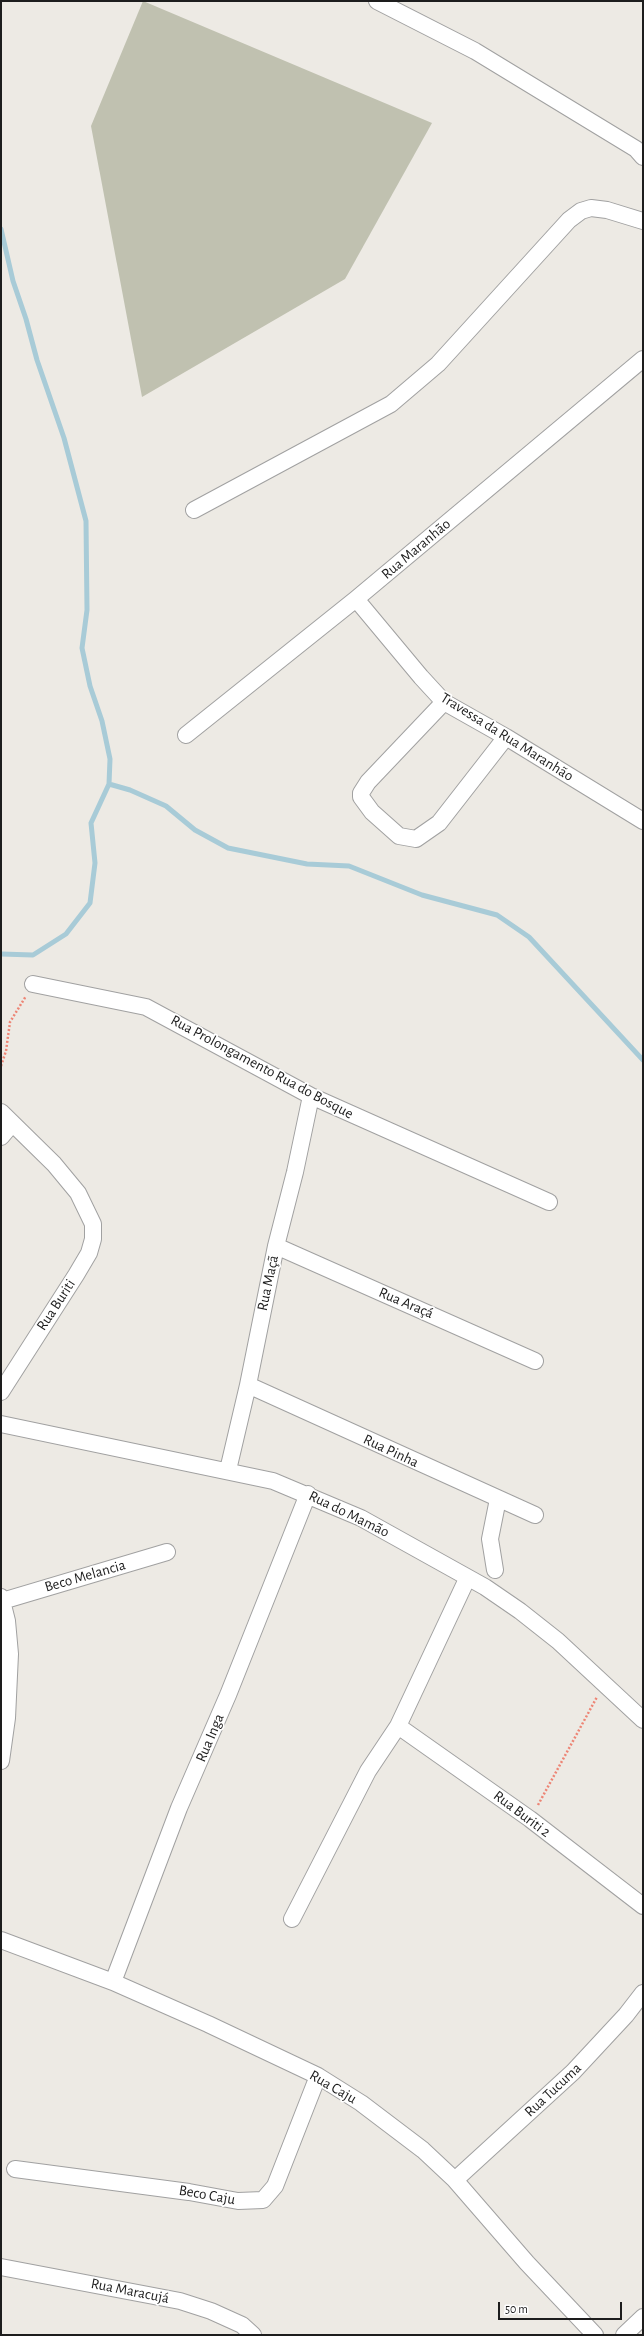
<!DOCTYPE html>
<html>
<head>
<meta charset="utf-8">
<style>
	body { margin:0 }
	#map { position:relative; width:644px; height:2336px; overflow:hidden; background:#edeae4; font-family:"Alegreya Sans",sans-serif }
	canvas { display:block }
	.frame { position:absolute; inset:0; border:2px solid #1d1d1d; pointer-events:none }
	.scale { position:absolute; left:498px; top:2302px; width:124px; height:18px; box-sizing:border-box; border:2px solid #1d1d1d; border-top:0; padding-left:5px; font-size:12px; line-height:14px; white-space:nowrap; color:#1d1d1d; -webkit-text-stroke:3px #fff; paint-order:stroke }
</style>
</head>
<body>
<div id="map">
<canvas width="644" height="2336"></canvas>
<div class="frame"></div>
<div class="scale">50 m</div>
</div>
<script>
const context = document.querySelector('canvas').getContext('2d');
context.lineJoin = 'round';
function paint(path, color) { context.fillStyle = color; context.fill(path, 'evenodd'); }
const toPath = rows => new Path2D(rows.map(r => 'M' + r).join(''));
function stroke(path, color, width, dash) { context.strokeStyle = color; context.lineWidth = width; context.lineCap = dash ? 'butt' : 'round'; context.setLineDash(dash || []); context.stroke(path); }
function label(font, color, halo, rows, align = 'center') {
  context.font = font + ' "Alegreya Sans",sans-serif'; context.lineWidth = 3.5; context.setLineDash([]); context.textBaseline = 'middle'; context.strokeStyle = halo; context.fillStyle = color; for (const [text, x, y, turn = 0] of rows) {
    context.save(); context.translate(x, y); context.rotate((+turn || 0) * Math.PI / 180); context.textAlign = isNaN(turn) ? turn : align; if (halo) context.strokeText(text, 0, 0); context.fillText(text, 0, 0); context.restore();
  }
}
const construction = toPath([
	[143,1,432,123,345,279,142,397,91,126]
]);
const stream = toPath([
	[1,229,13,281,26,319,37,360,64,438,86,521,87,610,82,648,90,686,102,721,110,759,109,784,91,823,95,863,90,903,66,934,33,955,1,954],
	[109,784,130,790,166,806,195,830,228,848,307,864,349,866,422,895,497,915,529,937,643,1060]
]);
const path = toPath([
	[1,1066,6,1051,10,1022,26,996],
	[538,1805,597,1697]
]);
const minor = toPath([
	[377,1,475,51,636,149,643,157],
	[194,510,391,404,438,364,569,220,581,211,591,208,607,210,643,221],
	[356,599,421,677,444,702,506,737,643,821],
	[444,702,368,782,361,793,361,797,372,812,399,836,416,839,439,823,506,737],
	[186,735,356,599,643,359],
	[33,984,146,1007,311,1096,549,1202],
	[1,1112,54,1164,78,1193,93,1224,93,1239,89,1253,76,1275,1,1392],
	[1,1137,12,1124],
	[276,1246,535,1361],
	[248,1385,535,1515],
	[1,1424,273,1481,361,1518,485,1587,520,1611,558,1641,643,1720],
	[228,1470,248,1385,276,1246,295,1172,311,1096],
	[495,1570,490,1539,498,1499],
	[1,1597,7,1621,10,1654,7,1718,1,1761],
	[2,1601,167,1552],
	[398,1726,530,1819,643,1906],
	[292,1919,368,1771,398,1726,467,1579],
	[1,1940,113,1982,208,2024,318,2076,361,2103,423,2150,455,2180,527,2263,595,2335],
	[113,1982,179,1808,228,1695,308,1494],
	[15,2169,189,2192,238,2201,263,2200,275,2186,318,2076],
	[455,2180,573,2072,626,2015,643,1993],
	[1,2267,180,2301,211,2311,242,2325,253,2335],
	[624,2335,643,2317]
]);
const streetNames = [
	["Rua Maranhão",416,549,-40],
	["Travessa da Rua Maranhão",507,737,32],
	["Rua Prolongamento Rua do Bosque",262,1067,28],
	["Rua Maçã",268,1283,-78],
	["Rua Araçá",406,1303,23],
	["Rua Buriti",56,1305,-57],
	["Rua Pinha",391,1451,25],
	["Rua do Mamão",349,1514,26],
	["Beco Melancia",85,1576,-16],
	["Rua Inga",210,1738,-67],
	["Rua Buriti 2",522,1814,37],
	["Rua Caju",333,2087,30],
	["Rua Tucuma",553,2090,-43],
	["Beco Caju",207,2195,10],
	["Rua Maracujá",130,2291,11]
];
paint(construction, '#c0c1b0');
stroke(stream, '#a8cbd7', 5);
stroke(minor, '#a1a1a1', 18);
stroke(path, '#ed8575', 2.5, [2, 2]);
stroke(minor, '#fff', 16);
label('15px', '#1d1d1d', '#fff', streetNames);
</script>
</body>
</html>
